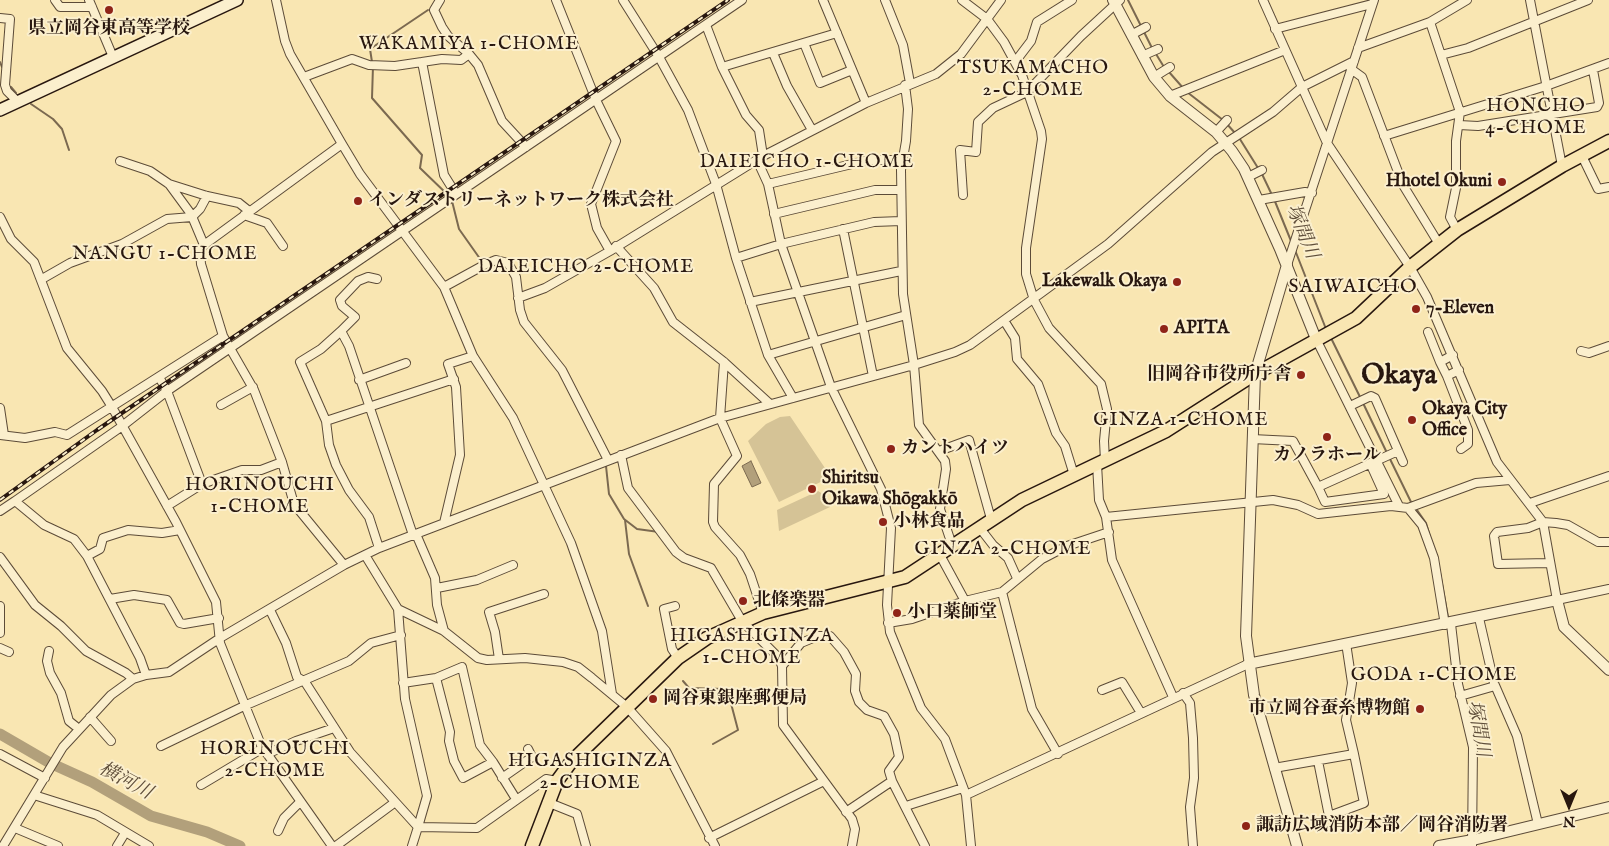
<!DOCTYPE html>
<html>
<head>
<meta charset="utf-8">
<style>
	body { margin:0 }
	#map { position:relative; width:1609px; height:846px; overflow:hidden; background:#f9e6b2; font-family:"IM FELL English",serif }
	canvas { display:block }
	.north { position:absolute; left:1544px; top:781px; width:50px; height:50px; -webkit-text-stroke:4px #fbefcd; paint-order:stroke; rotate:180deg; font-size:14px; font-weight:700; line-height:20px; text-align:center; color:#28170f }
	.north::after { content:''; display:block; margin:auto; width:18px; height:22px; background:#28170f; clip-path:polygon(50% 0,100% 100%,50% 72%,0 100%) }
</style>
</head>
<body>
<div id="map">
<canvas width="1609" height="846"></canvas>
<div class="north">N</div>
</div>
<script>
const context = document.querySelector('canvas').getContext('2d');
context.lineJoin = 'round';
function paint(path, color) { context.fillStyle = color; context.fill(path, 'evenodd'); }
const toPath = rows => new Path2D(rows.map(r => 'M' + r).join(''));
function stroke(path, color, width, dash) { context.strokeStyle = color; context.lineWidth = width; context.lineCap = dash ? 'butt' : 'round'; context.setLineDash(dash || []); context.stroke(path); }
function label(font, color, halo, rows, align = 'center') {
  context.font = font + ' "IM FELL English","Noto Serif JP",serif'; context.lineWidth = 4; context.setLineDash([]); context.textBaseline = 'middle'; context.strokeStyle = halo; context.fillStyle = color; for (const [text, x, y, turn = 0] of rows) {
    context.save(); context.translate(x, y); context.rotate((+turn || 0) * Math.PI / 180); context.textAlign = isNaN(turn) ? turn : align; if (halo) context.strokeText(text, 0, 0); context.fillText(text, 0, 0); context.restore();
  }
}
const green = toPath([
	[790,416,831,477,779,502,748,441,766,424,780,417],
	[818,491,826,496,830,507,779,531,777,510]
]);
const water = toPath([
	[751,461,761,483,752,487,742,466,751,461]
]);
const stream = toPath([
	[1128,0,1142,28],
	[1144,32,1153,50],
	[1156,54,1164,67],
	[0,62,2,67],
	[372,62,370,49,428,10],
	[373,66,372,98,422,155,420,168,450,197],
	[1169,72,1184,89],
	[11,87,16,93],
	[1187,92,1223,120],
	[31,104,53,119,62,129,69,150],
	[1226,123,1235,133],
	[1238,136,1258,168],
	[1261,172,1272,195],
	[1274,199,1291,241],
	[452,201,459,229,483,263],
	[1295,250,1326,329],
	[1331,338,1361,399],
	[1363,403,1387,453],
	[1389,457,1411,502],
	[606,466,609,494,624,519,637,529,659,532],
	[1417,510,1426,523,1430,537],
	[625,520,629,554,648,606],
	[1440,573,1448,617],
	[1452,667,1457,697],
	[683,681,689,688,724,689,728,692,738,730,713,744],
	[1468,830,1469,818]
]);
const river = toPath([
	[0,734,50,763,92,782,151,816,207,832,240,846]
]);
const minor = toPath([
	[55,0,60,7,92,7],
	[89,0,113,57],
	[276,0,285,41,290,54,342,144,360,174,444,287,473,356,513,418,571,543,602,631,612,694],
	[440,0,434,10,442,27,448,36,469,54,478,65,502,121,526,147],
	[556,0,596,100,616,141,591,204,597,228,610,251],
	[623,0,659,57,688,110,716,184,736,258,768,355,793,398],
	[823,0,866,103],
	[885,0,903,45,910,83],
	[962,0,987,19,1004,42,1022,75,1041,131,1042,139,1026,248,1026,274,1034,300,1049,328,1101,384,1107,409,1104,441,1105,461],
	[1263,0,1327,143,1410,267,1427,297,1497,462,1543,522,1557,600,1609,589],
	[1530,0,1562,166],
	[0,18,10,19,5,85,7,91,18,102],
	[1430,22,1460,112,1456,141,1456,188,1450,217,1457,230],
	[706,25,722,67],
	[1275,29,1372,4],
	[1131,35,1146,27],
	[804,43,820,83,852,70],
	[1358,48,1430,22,1467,0],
	[773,53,787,86,812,130],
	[1441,55,1468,48,1588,0],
	[1142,56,1158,49],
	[422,62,444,175,456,194],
	[1015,62,1031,41,1037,22,1072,0],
	[1351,69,1362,77,1403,185,1439,244],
	[304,77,352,59,369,65,395,66,442,59,461,60,469,54],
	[1154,77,1170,67],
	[905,85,908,109,906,141,901,170,903,294,914,365,919,425,945,461,946,469,940,509,952,545],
	[1170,96,1285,50],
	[1459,125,1478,126,1597,107,1599,103,1593,70],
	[1216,132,1227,120],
	[1384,136,1546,86,1609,63],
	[763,156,759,130,746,115,722,67,837,33],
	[1582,156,1598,189,1609,187],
	[757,160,768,184,781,244,831,387,881,489,891,528,887,605,890,632,921,708,945,739,966,795,971,846],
	[120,161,150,171,169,184,191,214,204,245],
	[1248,177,1262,170],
	[169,184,207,196,239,203,249,211],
	[768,184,869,160,903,160],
	[963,195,960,150,976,152,978,122,993,108,1027,92,1081,36,1120,0],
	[1259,200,1305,192,1312,193],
	[774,214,875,190,901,190],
	[244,215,267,223,283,246],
	[0,217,11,239,34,262,67,348,102,391,112,407,176,522,216,602,220,643,261,745,332,846],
	[843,229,873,376],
	[616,246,654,288,673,322,724,362,770,404],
	[736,258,781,244,874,222,901,221],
	[1287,265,1374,0],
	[42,279,70,263,122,244,167,219,192,217,200,209,207,196],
	[444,287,486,264,496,260,508,263,516,277,520,310,524,322,562,370,608,460],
	[518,298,545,288,610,251,763,156,866,103,936,74,961,54,1001,0],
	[750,302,901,271],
	[1005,322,1015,338,1017,359,1038,384,1056,433,1065,446,1074,475],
	[341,331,355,317,342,306,340,300,358,281,368,277,377,279],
	[1428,332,1440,362],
	[223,336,254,390,282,462,294,504,344,565],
	[1316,339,1399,506],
	[1581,351,1589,353,1609,346],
	[768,355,906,315],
	[1453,355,1440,362,1447,376,1459,370],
	[724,362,720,418,737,456,714,484,713,522,715,527,740,555,750,574,763,613],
	[1447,376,1468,430,1468,444,1461,449],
	[159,377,167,391,202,484],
	[359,380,406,363],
	[221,405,253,387],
	[1350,406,1371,396,1375,398,1403,462],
	[0,408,4,435],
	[326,421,454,379],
	[0,435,25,438,55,432,67,435,223,336,201,264,200,250,204,245,342,144],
	[1252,439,1293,441,1318,487,1398,451],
	[939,451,969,440,991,519],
	[621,455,628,488,676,552,684,558,711,568,742,621,778,657,782,666,783,725,852,819,855,829,852,846],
	[1097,464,1099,500,1106,517,1112,560,1173,697],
	[1318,487,1325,502,1384,494,1370,463],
	[15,501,121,427,167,391,742,0],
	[1530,503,1609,476],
	[167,506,202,484,242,470,261,470,282,462],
	[1408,508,1422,525,1434,558,1445,625],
	[0,511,15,501,44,525,74,539,87,556,140,658,146,675],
	[1106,517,1273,500,1298,505,1318,514,1391,506,1408,508,1476,483,1510,480],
	[444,523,460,455,456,387,448,364,473,356],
	[979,527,993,545,1008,558,1017,578],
	[416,534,435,578,437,605,444,631],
	[379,548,369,517,349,490,336,465,329,445,326,421,300,362,321,349,341,331,349,346,413,535],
	[365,555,398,609,405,699,427,796,418,827,477,828,546,779,557,781],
	[940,555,965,601],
	[87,556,100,549,103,538,128,530,162,533,180,530],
	[0,557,35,605,61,626,86,651,126,673,133,679],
	[1549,563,1498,564,1494,536,1497,532,1528,528,1543,522,1556,523,1568,525,1598,542,1609,542],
	[437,588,477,580,513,565],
	[1002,592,1032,709,1058,754],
	[110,599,134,595,167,600,180,623,184,624,219,618],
	[0,606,0,633],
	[675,606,664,609,672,649,678,658],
	[398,609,444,631,478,658,487,660,525,658,563,662,578,667,592,678,627,707,666,751,715,846],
	[270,610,286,643,297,677,305,682,350,752,418,827,412,846],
	[1479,618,1494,683,1517,736,1538,824],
	[888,623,912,619,965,601,1002,592,1042,559,1067,546,1109,532],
	[1451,624,1458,684,1473,747,1472,846],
	[1346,643,1352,683,1346,720,1354,754],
	[0,648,9,652],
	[49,651,47,661,50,673,61,693,69,721,79,729],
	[499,659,495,632,489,612,544,594],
	[782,666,801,643,818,636,830,636,844,652,856,674,855,691,859,702,867,710,884,716,894,734,899,757,889,771,892,781,925,846],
	[403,683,436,678],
	[1102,690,1122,682,1141,713],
	[1183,693,1190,703,1193,738,1194,778,1190,807,1193,846],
	[1460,696,1495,686],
	[90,717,111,741],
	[161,746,244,706,349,661,371,643,401,635],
	[0,754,45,778],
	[267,754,296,741,334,728],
	[493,762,463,778,454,761,449,741,450,732,436,678,462,667,480,745,493,762,516,799],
	[1274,768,1354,754,1364,803,1329,816,1318,761],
	[502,778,532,757,528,749],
	[201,785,263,748],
	[34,795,97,815,149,846],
	[966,795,1248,664],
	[547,802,577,814,586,846],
	[906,806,963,788],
	[846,812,892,781],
	[15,828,58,846],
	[278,831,284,818,300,802],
	[709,838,824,781],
	[3,846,63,747,111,695,133,679,146,675,169,672,220,638,344,565,379,548,720,418,914,365,955,352,970,345,1108,244,1212,152,1273,112,1302,87,1354,61],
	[117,846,125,833],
	[336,846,394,803]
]);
const tertiary = toPath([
	[1113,0,1154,77,1170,96,1216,132,1232,151,1244,169,1280,249,1316,339],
	[1287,265,1255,374,1246,636,1254,695,1297,846],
	[1248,664,1557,600,1564,627,1609,670],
	[1439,846,1473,840,1609,807]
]);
const secondary = toPath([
	[0,110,237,0]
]);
const primary = toPath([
	[532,846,557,781,571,762,678,658,707,638,763,613,905,577,1022,500,1166,431,1255,374,1356,318,1410,267,1457,230,1562,166,1609,141]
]);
const rail = toPath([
	[0,500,97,430,728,0]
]);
const markers = [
	[109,10,5,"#8f2418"],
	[1502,182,5,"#8f2418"],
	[358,201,5,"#8f2418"],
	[1177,282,5,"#8f2418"],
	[1416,309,5,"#8f2418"],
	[1164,329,5,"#8f2418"],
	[1301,375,5,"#8f2418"],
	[1412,420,5,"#8f2418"],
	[1327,437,5,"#8f2418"],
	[891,449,5,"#8f2418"],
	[812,489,5,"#8f2418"],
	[883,522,5,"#8f2418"],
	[743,601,5,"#8f2418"],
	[897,613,5,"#8f2418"],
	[653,699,5,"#8f2418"],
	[1420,709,5,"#8f2418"],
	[1246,826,5,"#8f2418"]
];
const poiNames = [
	["県立岡谷東高等学校",109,29,"center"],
	["Hhotel Okuni",1492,182,"right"],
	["インダストリーネットワーク株式会社",368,201],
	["Lakewalk Okaya",1167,282,"right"],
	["7-Eleven",1426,309],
	["APITA",1174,329],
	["旧岡谷市役所庁舎",1291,375,"right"],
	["Okaya City",1422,410],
	["Office",1422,431],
	["カントハイツ",901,449],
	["カノラホール",1327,456,"center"],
	["Shiritsu",822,479],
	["Oikawa Shōgakkō",822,500],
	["小林食品",893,522],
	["北條楽器",753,601],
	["小口薬師堂",907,613],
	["岡谷東銀座郵便局",663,699],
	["市立岡谷蚕糸博物館",1410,709,"right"],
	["諏訪広域消防本部／岡谷消防署",1256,826]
];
const neighbourhoodNames = [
	["WAKAMIYA 1-CHOME",469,45],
	["TSUKAMACHO",1033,69],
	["2-CHOME",1033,91],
	["HONCHO",1536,107],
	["4-CHOME",1536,129],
	["DAIEICHO 1-CHOME",807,163],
	["NANGU 1-CHOME",165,255],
	["DAIEICHO 2-CHOME",586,268],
	["GINZA 1-CHOME",1181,421],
	["HORINOUCHI",260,486],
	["1-CHOME",260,508],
	["GINZA 2-CHOME",1003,550],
	["HIGASHIGINZA",752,637],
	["1-CHOME",752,659],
	["GODA 1-CHOME",1434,676],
	["HORINOUCHI",275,750],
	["2-CHOME",275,772],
	["HIGASHIGINZA",590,762],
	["2-CHOME",590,784]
];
const waterNames = [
	["塚間川",1301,232,68],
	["塚間川",1477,729,80],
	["横河川",125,782,28]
];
const quarterNames = [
	["SAIWAICHO",1353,288]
];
const townNames = [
	["Okaya",1399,377]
];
paint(green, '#d5c396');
paint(water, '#b2a07b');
stroke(water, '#7b6950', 1);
stroke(stream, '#7b6950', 2);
stroke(river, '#b2a07b', 11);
stroke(minor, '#5c4b38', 10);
stroke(tertiary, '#5c4b38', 12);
stroke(secondary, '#28170f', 14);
stroke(primary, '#28170f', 15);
stroke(minor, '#fbefcd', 8);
stroke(tertiary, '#fbefcd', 10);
stroke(secondary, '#fbefcd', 11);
stroke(primary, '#f9e6b2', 12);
stroke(rail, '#28170f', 4);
stroke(rail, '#fbefcd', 2, [5.5]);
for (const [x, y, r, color] of markers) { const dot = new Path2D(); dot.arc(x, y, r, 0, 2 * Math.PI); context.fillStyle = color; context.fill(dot); stroke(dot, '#fbefcd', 2); }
label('bold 18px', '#28170f', '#fbefcd', poiNames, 'left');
context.letterSpacing = '1px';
label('19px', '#28170f', '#fbefcd', neighbourhoodNames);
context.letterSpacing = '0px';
label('italic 19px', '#5f4e3a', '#fbefcd', waterNames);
context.letterSpacing = '1px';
label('20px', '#28170f', '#fbefcd', quarterNames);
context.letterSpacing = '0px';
label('bold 28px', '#28170f', '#fbefcd', townNames);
</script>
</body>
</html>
